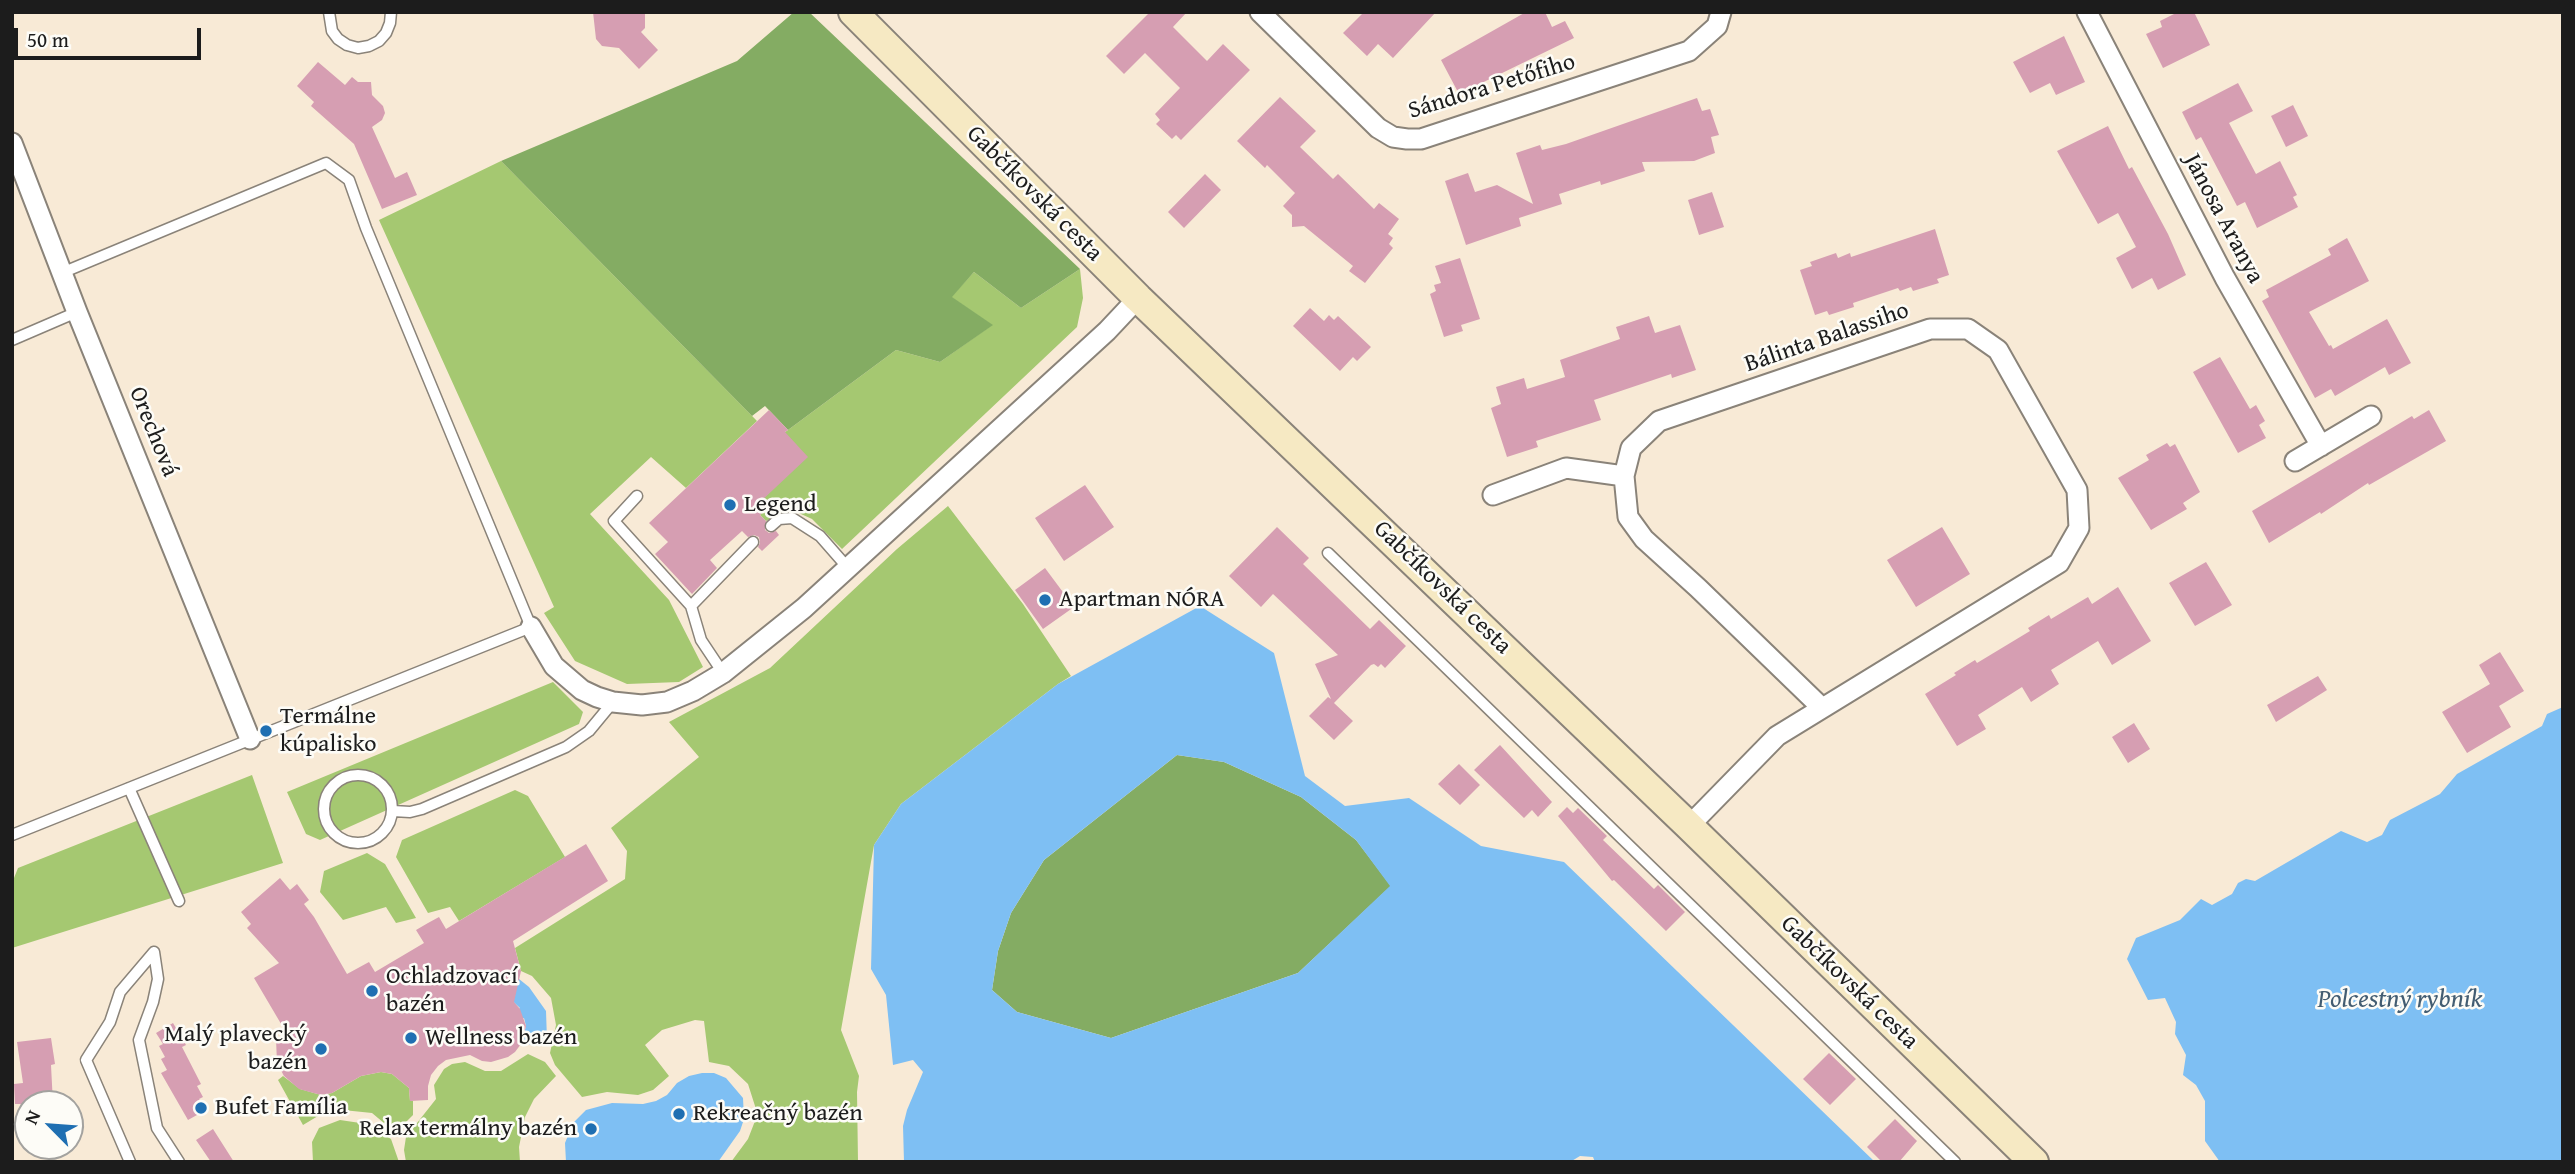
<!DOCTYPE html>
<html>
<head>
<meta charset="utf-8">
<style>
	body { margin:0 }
	#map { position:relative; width:2575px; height:1174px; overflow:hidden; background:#f8ead6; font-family:"Gentium Book Plus",serif }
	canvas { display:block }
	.frame { position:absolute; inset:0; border:14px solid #1c1c1c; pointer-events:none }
	.north { position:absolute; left:14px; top:1090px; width:70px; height:70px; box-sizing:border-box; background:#fdfcf7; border:2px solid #a3a29f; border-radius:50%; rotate:295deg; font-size:19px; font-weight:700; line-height:28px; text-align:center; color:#1c1c1c }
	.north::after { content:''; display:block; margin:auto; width:24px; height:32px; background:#1f6fb2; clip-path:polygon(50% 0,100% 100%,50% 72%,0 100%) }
	.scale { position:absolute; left:14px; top:28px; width:187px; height:32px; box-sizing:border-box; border:4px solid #1c1c1c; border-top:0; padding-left:9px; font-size:21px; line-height:24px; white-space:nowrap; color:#1c1c1c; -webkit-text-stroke:5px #fdfcf7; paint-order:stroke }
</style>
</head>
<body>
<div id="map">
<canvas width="2575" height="1174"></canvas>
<div class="frame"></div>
<div class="north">N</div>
<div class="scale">50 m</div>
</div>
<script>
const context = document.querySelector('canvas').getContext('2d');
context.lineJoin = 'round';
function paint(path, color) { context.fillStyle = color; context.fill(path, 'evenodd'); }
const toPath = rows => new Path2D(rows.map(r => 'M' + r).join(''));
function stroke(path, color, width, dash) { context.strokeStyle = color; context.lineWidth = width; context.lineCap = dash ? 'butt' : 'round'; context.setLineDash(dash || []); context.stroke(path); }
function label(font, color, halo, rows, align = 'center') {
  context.font = font + ' "Gentium Book Plus",serif'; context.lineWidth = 5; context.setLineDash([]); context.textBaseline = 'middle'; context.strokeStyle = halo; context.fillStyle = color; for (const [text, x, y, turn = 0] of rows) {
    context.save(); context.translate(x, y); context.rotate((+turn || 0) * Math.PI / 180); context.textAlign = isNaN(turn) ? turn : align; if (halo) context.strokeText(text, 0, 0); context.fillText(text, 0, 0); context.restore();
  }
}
const green = toPath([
	[501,161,757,421,686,488,651,457,590,514,669,600,703,667,679,682,627,684,575,661,544,613,554,607,379,220],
	[1080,269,1083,298,1077,327,842,549,812,519,790,509,766,521,760,515,764,510,758,504,785,432,788,430,896,350,940,362,992,325,951,297,974,272,1021,308],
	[948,506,1023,604,1071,676,1058,684,901,804,874,845,841,1030,859,1076,857,1092,858,1162,731,1162,748,1139,755,1121,755,1106,748,1084,729,1066,709,1062,704,1021,695,1020,662,1030,645,1045,669,1076,653,1090,638,1095,607,1092,582,1097,555,1065,550,1053,556,1025,551,998,532,976,521,971,515,948,625,879,627,851,611,828,699,757,669,722,770,668,897,549],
	[553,682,583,712,579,724,320,840,306,834,287,792],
	[252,775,283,863,12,948,12,883,18,868],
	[515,790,528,796,565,857,459,921,450,907,428,913,396,857,402,840],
	[367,853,385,864,416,918,396,923,386,907,343,920,320,892,324,871],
	[528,1054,545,1062,556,1076,534,1099,525,1117,519,1147,520,1162,406,1162,404,1150,406,1137,436,1099,434,1085,444,1069,452,1064,465,1062,485,1071,501,1071],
	[381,1072,392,1074,409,1088,410,1101,413,1101,413,1115,405,1123,395,1127,384,1123,372,1113,343,1110,318,1116,303,1125,278,1080,283,1076,300,1089,321,1095,332,1093,361,1076],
	[340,1120,367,1124,391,1139,399,1162,313,1162,312,1142,319,1128]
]);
const forest = toPath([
	[794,12,809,12,1080,269,1021,308,974,272,952,297,993,325,940,362,896,350,788,430,765,406,752,416,501,161,737,61],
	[1177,755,1224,762,1301,797,1356,840,1391,886,1298,973,1111,1038,1017,1012,992,990,998,951,1011,913,1044,860]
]);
const water = toPath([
	[1200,606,1274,653,1305,776,1345,806,1409,798,1481,846,1564,862,1875,1162,1595,1162,1593,1157,1580,1156,1570,1162,904,1162,903,1126,907,1110,923,1072,913,1060,893,1065,886,995,871,969,874,845,901,804,1058,684],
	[1177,755,1224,762,1301,797,1356,840,1390,886,1298,973,1111,1038,1017,1012,992,990,998,951,1011,913,1044,860],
	[2563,707,2563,1162,2220,1162,2205,1141,2205,1101,2196,1085,2183,1075,2186,1055,2175,1034,2176,1022,2165,998,2148,1000,2127,959,2136,938,2180,920,2201,899,2212,905,2232,894,2238,883,2246,879,2255,881,2341,831,2367,842,2382,835,2390,820,2440,794,2457,774,2542,726,2547,714],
	[519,979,529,987,546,1011,547,1040,537,1038,533,1046,522,1041,526,1026,524,1018,514,1021,512,1014,520,1008,507,996],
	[702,1073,714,1073,726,1078,743,1098,744,1119,740,1131,718,1162,566,1162,565,1143,573,1123,586,1110,612,1103,643,1104,656,1101,667,1095,677,1083,689,1076]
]);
const building = toPath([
	[593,12,645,12,645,28,641,32,658,50,639,69,619,48,602,46,596,39],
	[1150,12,1187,12,1173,27,1207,61,1223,44,1250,70,1181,140,1176,135,1172,139,1156,124,1160,120,1155,114,1180,88,1145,53,1124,74,1106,56],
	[1364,12,1436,12,1393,58,1378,44,1367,56,1343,33],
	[1526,12,1545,12,1552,27,1565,21,1574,38,1459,94,1441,60],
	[2178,12,2194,12,2210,45,2163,68,2146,34,2162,27,2160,21],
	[2064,36,2085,82,2056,95,2050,83,2030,93,2013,62],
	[318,62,345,85,352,77,358,82,371,82,372,95,383,106,385,113,382,120,372,127,395,178,407,172,417,195,382,209,354,144,311,106,314,102,297,86],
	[2238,83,2253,111,2229,123,2256,174,2280,161,2297,195,2293,197,2298,207,2257,228,2245,202,2237,206,2201,137,2196,140,2182,112],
	[1280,97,1316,131,1300,147,1333,179,1338,174,1374,209,1379,203,1399,219,1388,234,1393,238,1389,244,1393,248,1365,283,1349,271,1353,266,1304,226,1292,227,1292,215,1283,206,1295,193,1267,165,1265,168,1237,141],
	[1697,98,1702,111,1710,109,1719,135,1711,137,1715,153,1694,161,1642,162,1645,171,1601,185,1600,181,1559,194,1562,204,1519,218,1521,226,1466,245,1445,181,1468,173,1475,192,1497,185,1533,204,1516,153,1540,145,1542,150,1566,144],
	[2293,105,2308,136,2286,147,2271,116],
	[2108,126,2129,169,2132,167,2168,234,2186,275,2158,290,2152,278,2132,289,2116,258,2136,247,2118,213,2098,224,2057,151],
	[1205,174,1221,190,1184,228,1168,212],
	[1712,192,1724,227,1699,235,1688,200],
	[1935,229,1949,275,1937,279,1939,283,1913,291,1911,287,1900,291,1898,288,1853,303,1854,307,1829,315,1827,311,1815,315,1800,270,1812,266,1810,262,1836,253,1838,258,1850,253,1851,257],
	[2347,238,2369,281,2309,312,2329,346,2331,345,2333,349,2387,319,2411,363,2389,375,2385,367,2335,396,2331,389,2315,398,2262,301,2269,297,2266,290,2331,255,2328,249],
	[1460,258,1480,319,1461,325,1463,331,1444,337,1430,294,1436,291,1434,285,1441,283,1435,266],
	[1310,308,1324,321,1329,315,1334,320,1338,316,1371,347,1357,361,1353,357,1340,371,1293,326],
	[1649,316,1655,333,1680,325,1696,370,1672,378,1671,374,1594,400,1601,420,1536,441,1538,447,1507,457,1491,408,1501,404,1496,387,1524,378,1527,389,1565,377,1560,360,1620,339,1616,327],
	[2220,357,2250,409,2256,405,2265,421,2259,425,2266,438,2238,453,2193,372],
	[769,410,788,430,785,432,808,457,758,504,764,511,760,515,766,521,765,530,769,533,776,531,779,535,762,551,758,547,760,543,759,537,754,535,748,537,742,531,710,560,717,568,692,594,655,554,668,542,649,523],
	[2429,410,2446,441,2369,485,2368,483,2321,514,2320,512,2269,543,2252,511,2412,416,2414,419],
	[2167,443,2170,447,2175,444,2200,492,2183,503,2187,509,2151,530,2118,478,2149,460,2146,455],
	[1085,485,1114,527,1064,561,1035,518],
	[1277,527,1309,558,1303,564,1370,629,1379,620,1406,646,1385,668,1381,664,1378,667,1374,664,1371,665,1334,703,1353,721,1334,740,1309,716,1328,697,1331,699,1315,664,1338,655,1273,594,1261,607,1229,576],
	[1942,527,1970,574,1916,607,1887,560],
	[2206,562,2232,605,2195,626,2169,583],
	[1045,568,1074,607,1043,629,1015,590],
	[2118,587,2151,641,2112,665,2098,641,2051,670,2059,684,2031,702,2022,687,1978,715,1986,729,1957,746,1925,694,1956,675,1954,673,1975,660,1977,663,2030,631,2028,628,2049,615,2051,619,2088,597,2092,604],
	[2500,652,2524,691,2499,706,2511,727,2467,753,2442,712,2490,684,2479,665],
	[2318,676,2327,690,2276,722,2267,705],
	[2134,723,2150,749,2128,763,2112,737],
	[1500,745,1552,802,1538,817,1532,810,1524,818,1474,770],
	[1459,764,1480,785,1460,805,1438,784],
	[1567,807,1573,813,1578,808,1607,836,1603,840,1654,889,1658,885,1685,912,1666,931,1614,880,1612,881,1558,816],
	[586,844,608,881,513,941,521,971,514,1002,520,1009,526,1026,521,1044,515,1052,508,1057,491,1062,482,1061,470,1055,446,1060,438,1066,431,1075,428,1086,428,1100,410,1101,409,1088,392,1074,381,1072,361,1076,332,1093,321,1095,299,1089,284,1076,277,1063,276,1039,287,1034,254,978,279,963,247,928,251,924,241,912,280,878,290,890,297,884,309,900,304,904,314,917,347,974,369,962,375,972,424,943,416,930,428,923,439,917,446,929],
	[173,1023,186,1045,182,1047,201,1084,197,1086,203,1097,199,1099,206,1110,188,1120,161,1073,167,1070,161,1059,165,1057,159,1046,163,1044,156,1033],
	[51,1038,55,1064,51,1065,53,1104,15,1104,14,1084,23,1083,17,1042],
	[1829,1053,1856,1079,1830,1105,1803,1079],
	[1895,1119,1917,1141,1899,1162,1882,1162,1867,1147],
	[213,1129,234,1162,211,1162,196,1140]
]);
const service = toPath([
	[329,12,332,31,338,39,347,45,358,48,369,46,379,41,386,33,390,23,391,12],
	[12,340,77,312],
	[637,496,614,521,691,606],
	[771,526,779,519,792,518,820,536,848,568],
	[1328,553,1955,1162],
	[723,673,701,640,691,606,753,542],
	'324 809a34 34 0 1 1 68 0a34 34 0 1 1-68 0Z',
	[129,788,179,901],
	[393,811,410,812,422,809,566,747,589,731,613,702],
	[12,835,531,627,366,228,349,180,326,163,64,272],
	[154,952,158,979,153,1002,139,1040,157,1128,179,1162],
	[130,1162,86,1060,110,1022,120,992,154,952]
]);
const minor = toPath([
	[1260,12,1378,128,1393,137,1407,139,1421,139,1689,51,1717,26,1721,12],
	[2087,12,2225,278,2321,446],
	[12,143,77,312,250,739],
	[2295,461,2371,416],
	[1493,495,1566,468,1624,476],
	[531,627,554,666,582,690,597,697,613,702,642,705,667,702,693,691,723,673,804,608,1107,331,1138,298],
	[1689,826,1777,736,2059,563,2079,528,2077,490,1998,350,1968,329,1930,329,1659,421,1631,448,1624,476,1628,517,1644,539,1698,588,1821,707]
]);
const secondary = toPath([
	[853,12,1138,298,1689,826,2034,1162]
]);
const markers = [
	[730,505,7,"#1f6fb2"],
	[1045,600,7,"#1f6fb2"],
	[266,731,7,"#1f6fb2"],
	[372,991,7,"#1f6fb2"],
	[411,1038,7,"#1f6fb2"],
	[321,1049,7,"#1f6fb2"],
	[201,1108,7,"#1f6fb2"],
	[679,1114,7,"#1f6fb2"],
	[591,1129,7,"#1f6fb2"]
];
const streetNames = [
	["Sándora Petőfiho",1492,87,-17],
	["Gabčíkovská cesta",1034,194,45],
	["Jánosa Aranya",2223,219,62],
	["Bálinta Balassiho",1827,338,-19],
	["Orechová",153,432,68],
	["Gabčíkovská cesta",1442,588,44],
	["Gabčíkovská cesta",1849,983,44]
];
const poiNames = [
	["Legend",744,505],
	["Apartman NÓRA",1059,600],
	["Termálne",280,717],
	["kúpalisko",280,745],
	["Ochladzovací",386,977],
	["bazén",386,1005],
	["Malý plavecký",307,1035,"right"],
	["bazén",307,1063,"right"],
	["Wellness bazén",425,1038],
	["Bufet Família",215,1108],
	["Rekreačný bazén",693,1114],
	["Relax termálny bazén",577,1129,"right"]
];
const waterNames = [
	["Polcestný rybník",2400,1000]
];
paint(green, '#a5c871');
paint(forest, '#84ac63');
paint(water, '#7ebff3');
paint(building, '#d69eb2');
stroke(service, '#8a8379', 13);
stroke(minor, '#8a8379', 23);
stroke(secondary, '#8a8379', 32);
stroke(service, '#fff', 10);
stroke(minor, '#fff', 19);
stroke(secondary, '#f6e9c3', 28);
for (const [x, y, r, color] of markers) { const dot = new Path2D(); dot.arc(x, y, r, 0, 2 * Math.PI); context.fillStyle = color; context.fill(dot); stroke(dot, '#fdfcf7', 2.5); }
label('24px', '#1c1c1c', '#fdfcf7', streetNames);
label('24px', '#1c1c1c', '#fdfcf7', poiNames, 'left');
label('italic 26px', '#435d72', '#fdfcf7', waterNames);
</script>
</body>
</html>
